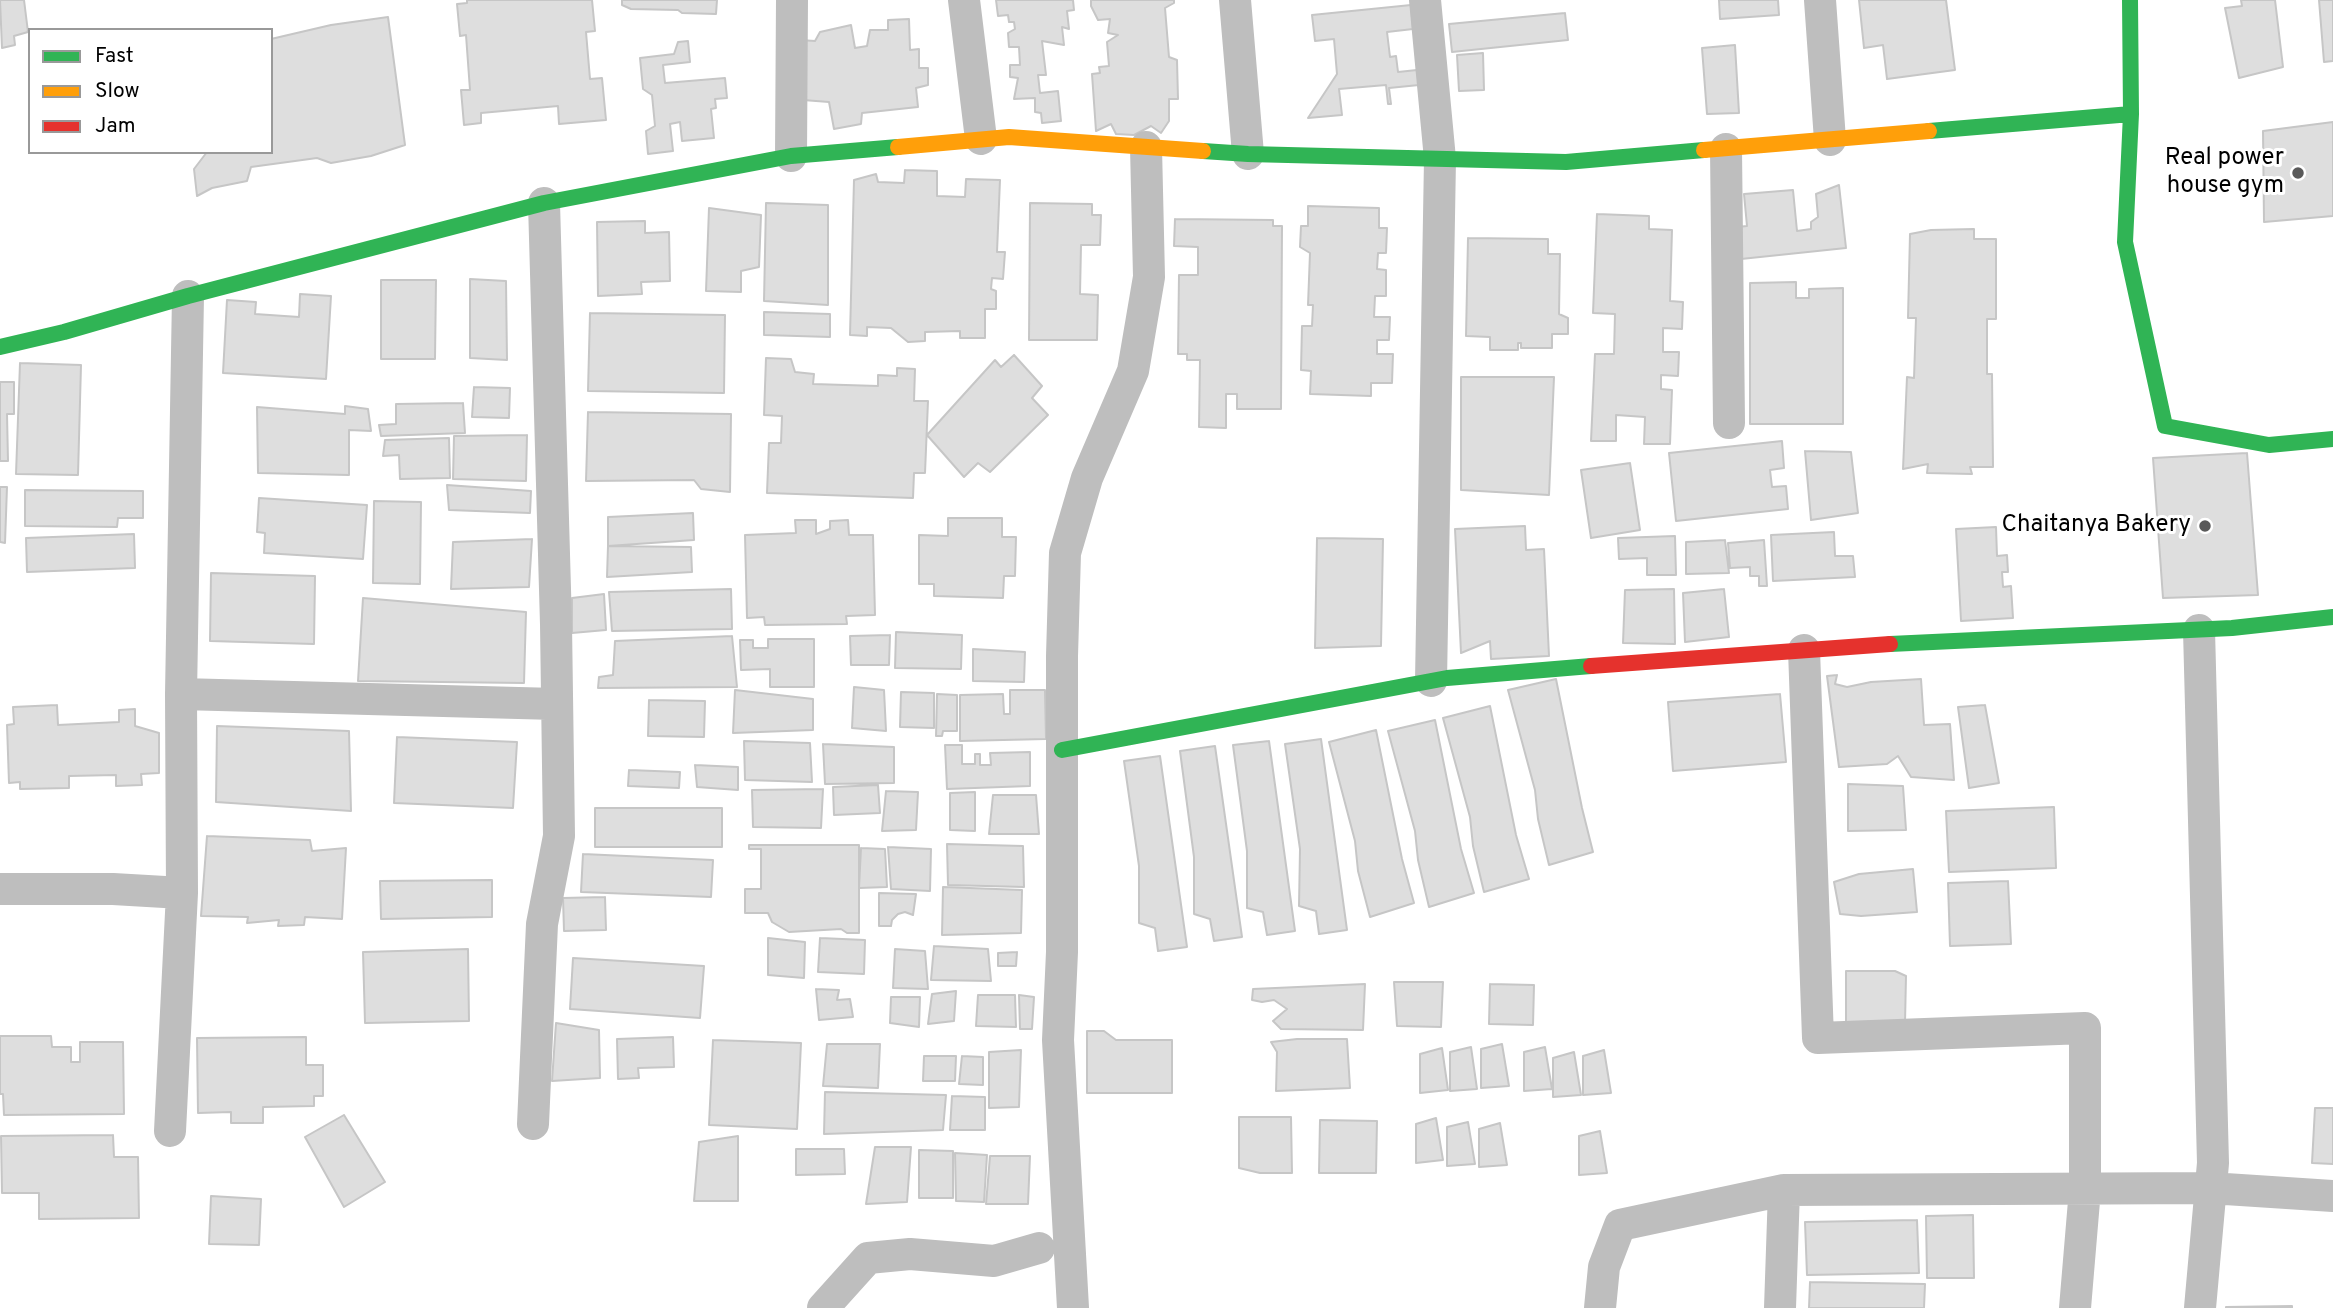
<!DOCTYPE html>
<html>
<head>
<meta charset="utf-8">
<style>
	body { margin:0 }
	#map { position:relative; width:2333px; height:1308px; overflow:hidden; background:#fff; font-family:Overpass,sans-serif }
	canvas { display:block }
	.legend { position:absolute; left:28px; top:28px; width:245px; height:126px; box-sizing:border-box; background:#fff; border:2px solid #999; margin:0; padding:9px 12px; list-style:none; font-size:21px; color:#000 }
	.legend li { display:flex; align-items:center; gap:14px; height:35px }
	.legend b { width:35px; border:2px solid #999 }
</style>
</head>
<body>
<div id="map">
<canvas width="2333" height="1308"></canvas>
<ul class="legend">
<li><b style="height:9px;background:#30b455"></b>Fast</li>
<li><b style="height:9px;background:#ff9f0a"></b>Slow</li>
<li><b style="height:9px;background:#e5322d"></b>Jam</li>
</ul>
</div>
<script>
const context = document.querySelector('canvas').getContext('2d');
context.lineJoin = 'round';
function paint(path, color) { context.fillStyle = color; context.fill(path, 'evenodd'); }
const toPath = rows => new Path2D(rows.map(r => 'M' + r).join(''));
function stroke(path, color, width, dash) { context.strokeStyle = color; context.lineWidth = width; context.lineCap = dash ? 'butt' : 'round'; context.setLineDash(dash || []); context.stroke(path); }
function label(font, color, halo, rows, align = 'center') {
  context.font = font + ' Overpass,sans-serif'; context.lineWidth = 6; context.setLineDash([]); context.textBaseline = 'middle'; context.strokeStyle = halo; context.fillStyle = color; for (const [text, x, y, turn = 0] of rows) {
    context.save(); context.translate(x, y); context.rotate((+turn || 0) * Math.PI / 180); context.textAlign = isNaN(turn) ? turn : align; if (halo) context.strokeText(text, 0, 0); context.fillText(text, 0, 0); context.restore();
  }
}
const building = toPath([
	[0,0,24,0,28,32,14,36,15,45,2,48,0,0],
	[467,0,592,0,595,31,586,32,590,79,602,78,606,120,559,124,558,106,481,113,481,123,464,125,461,90,470,90,466,35,460,36,457,4,467,3,467,0],
	[622,0,717,0,716,14,682,13,678,10,631,9,622,5,622,0],
	[996,0,1073,0,1074,10,1067,11,1069,29,1062,27,1064,45,1042,41,1046,75,1038,75,1040,93,1058,91,1061,121,1042,123,1041,113,1035,112,1035,98,1014,99,1018,78,1010,77,1010,65,1020,65,1019,47,1009,47,1008,33,1015,29,1014,22,1009,22,1008,15,998,16,996,0],
	[1091,0,1174,0,1174,3,1165,8,1169,57,1177,60,1178,99,1169,99,1169,121,1161,133,1151,126,1134,135,1116,134,1111,124,1096,131,1092,74,1100,73,1099,67,1109,66,1107,42,1118,35,1108,33,1110,19,1098,20,1091,6,1091,0],
	[1719,0,1778,0,1779,15,1720,19,1719,0],
	[1859,0,1946,0,1955,70,1887,79,1883,45,1864,48,1859,0],
	[2241,0,2275,0,2283,67,2239,78,2225,8,2242,6,2241,0],
	[2319,0,2333,0,2333,61,2324,62,2319,0],
	[1411,5,1413,29,1387,32,1390,57,1396,56,1398,72,1417,70,1419,85,1389,88,1391,104,1388,104,1386,85,1339,89,1342,115,1308,118,1337,74,1334,39,1315,41,1312,15,1411,5],
	[1565,13,1568,40,1452,52,1449,24,1565,13],
	[388,17,405,145,371,156,331,163,317,158,251,167,247,181,212,188,197,196,194,169,207,152,271,152,271,39,331,25,388,17],
	[909,19,910,50,919,49,919,68,928,68,928,85,916,88,918,107,862,113,861,124,834,129,829,102,803,100,800,40,815,41,820,32,851,25,855,48,867,46,870,30,888,30,888,20,909,19],
	[688,41,690,62,663,65,665,83,725,78,727,98,715,99,716,108,711,109,714,138,682,141,680,122,670,124,673,151,648,154,646,131,655,126,652,95,643,89,640,58,674,54,678,42,688,41],
	[1735,45,1739,113,1707,114,1702,48,1735,45],
	[1483,53,1484,90,1459,91,1457,55,1483,53],
	[2333,122,2333,216,2264,222,2263,131,2333,122],
	[905,170,937,171,937,196,965,197,966,179,1000,180,997,252,1005,252,1003,279,992,278,991,289,996,291,996,309,985,309,985,338,960,338,960,331,925,332,925,341,908,342,891,328,867,327,867,336,850,335,854,180,876,174,878,182,904,183,905,170],
	[1839,185,1846,248,1741,259,1737,227,1747,226,1744,194,1793,190,1797,231,1811,229,1811,222,1818,217,1816,194,1839,185],
	[766,203,828,205,828,305,764,301,766,203],
	[1030,203,1092,204,1092,215,1101,215,1100,245,1081,245,1080,294,1098,295,1097,340,1029,340,1030,203],
	[1308,206,1379,208,1379,228,1387,228,1386,253,1378,253,1377,269,1386,270,1386,296,1375,296,1374,317,1390,317,1389,340,1377,340,1377,354,1393,354,1392,383,1371,383,1371,396,1310,394,1311,371,1301,370,1302,326,1312,326,1313,305,1308,305,1310,253,1300,247,1301,226,1308,226,1308,206],
	[709,208,761,215,759,267,741,271,741,292,706,291,709,208],
	[1597,214,1649,216,1649,229,1672,230,1670,301,1683,302,1682,329,1663,328,1663,352,1679,352,1678,376,1661,375,1661,389,1672,390,1670,444,1644,444,1645,417,1616,415,1616,441,1591,441,1595,354,1614,354,1615,314,1593,313,1597,214],
	[1175,219,1273,220,1273,226,1282,226,1281,409,1237,409,1237,394,1226,394,1226,428,1199,427,1200,360,1187,360,1187,354,1178,354,1179,275,1198,275,1198,247,1174,246,1175,219],
	[645,221,645,233,669,232,670,281,641,282,642,294,598,296,597,222,645,221],
	[1974,229,1974,239,1996,239,1996,319,1987,319,1987,374,1992,374,1993,467,1970,467,1972,474,1927,473,1928,464,1903,469,1907,377,1914,378,1916,318,1908,318,1910,234,1931,230,1974,229],
	[1468,238,1548,239,1548,254,1560,254,1559,314,1568,318,1568,334,1552,334,1552,348,1521,348,1521,343,1518,343,1518,350,1490,350,1490,337,1466,336,1468,238],
	[470,279,506,281,507,360,470,358,470,279],
	[381,280,436,280,435,359,381,359,381,280],
	[1796,282,1796,298,1809,298,1809,289,1843,288,1843,424,1750,424,1750,283,1796,282],
	[300,294,331,296,326,379,223,373,227,300,256,302,255,314,299,317,300,294],
	[764,312,830,314,830,337,764,335,764,312],
	[590,313,725,315,724,393,588,391,590,313],
	[1014,355,1042,386,1032,398,1048,415,990,472,978,463,964,477,927,435,995,360,1001,367,1014,355],
	[766,358,791,359,795,372,814,374,813,384,878,386,878,375,897,376,897,368,915,369,914,401,928,401,925,473,914,473,913,498,767,493,769,443,781,443,782,416,764,415,766,358],
	[20,363,81,365,78,475,16,474,20,363],
	[1461,377,1554,377,1549,495,1461,490,1461,377],
	[0,382,14,382,14,414,7,414,8,461,0,461,0,382],
	[474,387,510,388,509,418,472,417,474,387],
	[463,403,465,433,381,436,379,425,396,424,396,404,463,403],
	[345,406,368,409,371,431,349,430,349,475,258,473,257,407,345,414,345,406],
	[588,412,731,414,730,492,701,489,694,480,586,481,588,412],
	[527,435,526,481,453,479,454,436,527,435],
	[449,438,450,478,400,479,399,455,383,456,385,440,449,438],
	[1782,441,1784,468,1770,470,1772,487,1786,486,1788,509,1676,521,1669,453,1782,441],
	[1805,451,1851,452,1858,513,1811,520,1805,451],
	[2247,453,2258,595,2163,598,2153,458,2247,453],
	[1630,463,1640,530,1591,538,1581,470,1630,463],
	[447,485,531,491,530,513,449,510,447,485],
	[0,487,7,487,5,543,0,542,0,487],
	[25,490,143,491,143,518,118,518,117,527,25,526,25,490],
	[259,498,367,505,363,559,264,553,265,533,257,532,259,498],
	[374,501,421,502,420,584,373,583,374,501],
	[693,513,694,540,608,546,608,517,693,513],
	[948,518,1002,518,1002,537,1016,537,1015,576,1004,576,1003,598,934,596,934,584,919,584,919,535,948,536,948,518],
	[795,520,816,520,816,534,830,529,830,521,848,520,849,535,873,535,875,615,846,616,847,624,765,625,764,617,747,618,745,535,796,533,795,520],
	[1525,526,1526,550,1544,549,1549,656,1491,659,1490,641,1461,653,1455,529,1525,526],
	[1996,527,1997,556,2007,555,2008,572,2002,572,2003,587,2011,586,2013,618,1961,621,1956,529,1996,527],
	[1834,532,1835,556,1853,556,1855,577,1773,581,1771,535,1834,532],
	[134,534,135,568,27,572,26,538,134,534],
	[1675,536,1676,575,1647,575,1647,558,1619,559,1618,538,1675,536],
	[1317,538,1383,539,1381,646,1315,648,1317,538],
	[532,539,529,587,451,589,453,542,532,539],
	[1725,540,1729,573,1686,574,1686,542,1725,540],
	[1764,540,1767,586,1759,586,1759,576,1750,576,1750,567,1730,568,1728,543,1764,540],
	[608,546,691,547,692,572,607,577,608,546],
	[211,573,315,576,314,644,210,641,211,573],
	[731,589,732,629,612,631,609,592,731,589],
	[1674,589,1675,644,1623,643,1625,590,1674,589],
	[1724,589,1729,637,1685,642,1683,593,1724,589],
	[604,594,606,630,572,633,572,598,604,594],
	[363,598,526,612,524,683,358,681,363,598],
	[896,632,962,635,961,669,895,668,896,632],
	[890,635,889,665,851,665,850,636,890,635],
	[732,636,737,687,598,688,599,677,613,675,615,641,732,636],
	[768,639,814,639,814,687,770,687,770,669,741,670,740,640,753,640,753,648,768,648,768,639],
	[973,649,1025,652,1024,682,973,681,973,649],
	[1837,675,1835,684,1847,687,1871,682,1921,679,1924,725,1950,724,1954,780,1911,777,1898,756,1887,764,1839,767,1827,676,1837,675],
	[1556,679,1582,808,1593,852,1549,865,1538,819,1535,790,1508,690,1556,679],
	[854,687,884,690,886,731,852,728,854,687],
	[735,690,813,699,813,730,733,733,735,690],
	[1010,690,1045,690,1046,739,960,741,960,695,1003,694,1004,714,1010,714,1010,690],
	[901,692,934,693,934,728,900,727,901,692],
	[937,694,957,695,957,731,943,731,942,736,936,736,937,694],
	[1780,694,1786,762,1673,771,1668,702,1780,694],
	[649,700,705,701,704,737,648,736,649,700],
	[57,705,58,725,119,722,119,710,135,709,135,726,159,733,159,773,141,774,142,785,116,786,116,775,69,776,69,788,20,789,20,782,9,783,7,725,14,724,13,707,57,705],
	[1985,705,1999,783,1969,788,1958,707,1985,705],
	[1490,706,1516,835,1529,879,1484,892,1473,846,1470,817,1443,718,1490,706],
	[1435,720,1461,849,1474,893,1429,907,1418,860,1415,831,1388,731,1435,720],
	[217,726,349,731,351,811,216,802,217,726],
	[1376,730,1402,859,1414,903,1370,917,1358,871,1355,841,1329,742,1376,730],
	[397,737,517,742,513,808,394,803,397,737],
	[1321,739,1347,930,1319,934,1316,911,1299,906,1300,849,1285,744,1321,739],
	[744,741,810,743,812,782,745,780,744,741],
	[1269,741,1295,931,1267,935,1263,912,1247,908,1247,851,1233,745,1269,741],
	[823,744,894,747,894,783,825,784,823,744],
	[945,745,962,745,962,764,975,764,975,754,980,754,980,765,991,765,990,753,1030,752,1030,786,947,789,945,745],
	[1215,746,1242,937,1214,941,1210,919,1194,914,1194,857,1180,751,1215,746],
	[1160,756,1187,947,1158,951,1155,928,1139,923,1139,866,1124,761,1160,756],
	[695,765,738,767,738,790,697,787,695,765],
	[629,770,680,772,679,788,628,786,629,770],
	[1848,784,1903,786,1906,830,1848,831,1848,784],
	[878,785,880,813,834,815,833,787,878,785],
	[823,789,821,828,753,827,752,790,823,789],
	[886,791,918,792,916,830,882,831,886,791],
	[975,792,975,831,950,830,950,793,975,792],
	[993,795,1036,795,1039,834,989,834,993,795],
	[2054,807,2056,868,1949,872,1946,811,2054,807],
	[595,808,722,808,722,847,595,847,595,808],
	[207,836,310,840,312,851,346,848,342,919,305,917,304,925,278,926,279,920,247,923,248,917,201,916,207,836],
	[947,844,1023,846,1024,887,948,885,947,844],
	[749,845,859,845,859,933,847,933,841,929,789,932,772,922,768,913,745,913,745,889,761,889,761,849,749,849,749,845],
	[888,847,931,849,930,891,891,889,888,847],
	[861,848,885,849,887,887,859,888,861,848],
	[583,854,713,860,711,897,581,892,583,854],
	[1913,869,1917,912,1861,916,1840,914,1834,882,1859,874,1913,869],
	[492,880,492,917,381,919,380,881,492,880],
	[2008,881,2011,944,1950,946,1948,883,2008,881],
	[943,887,1022,890,1021,933,942,935,943,887],
	[879,893,916,894,913,915,905,912,898,914,892,920,891,926,879,926,879,893],
	[605,897,606,930,564,931,563,898,605,897],
	[768,938,805,942,804,978,768,975,768,938],
	[820,938,865,940,864,974,818,972,820,938],
	[934,946,988,949,991,981,931,980,934,946],
	[468,949,469,1021,365,1023,363,952,468,949],
	[895,949,925,951,928,989,893,988,895,949],
	[1017,952,1016,966,998,966,998,953,1017,952],
	[573,958,704,966,700,1018,570,1009,573,958],
	[1846,971,1895,971,1906,976,1905,1023,1846,1022,1846,971],
	[1394,982,1443,982,1441,1027,1397,1026,1394,982],
	[1365,984,1363,1030,1281,1029,1273,1021,1287,1009,1274,1000,1262,1002,1252,1000,1253,989,1365,984],
	[1490,984,1534,985,1533,1025,1489,1024,1490,984],
	[816,989,839,990,837,1000,850,999,853,1017,819,1020,816,989],
	[956,991,954,1021,928,1024,932,994,956,991],
	[978,995,1015,995,1016,1027,976,1026,978,995],
	[1019,995,1034,997,1032,1029,1020,1029,1019,995],
	[891,997,920,997,919,1027,890,1023,891,997],
	[556,1023,599,1030,600,1078,552,1081,556,1023],
	[1087,1031,1104,1031,1116,1040,1172,1040,1172,1093,1087,1093,1087,1031],
	[0,1036,51,1036,52,1047,71,1047,71,1062,80,1062,80,1042,123,1042,124,1114,4,1115,3,1094,0,1094,0,1036],
	[306,1037,306,1065,323,1065,323,1096,314,1096,314,1106,263,1107,263,1123,231,1123,231,1112,198,1113,197,1038,306,1037],
	[673,1037,674,1067,638,1068,639,1078,618,1079,617,1039,673,1037],
	[1297,1039,1347,1039,1350,1088,1276,1091,1277,1052,1271,1042,1297,1039],
	[713,1040,801,1043,797,1129,709,1125,713,1040],
	[827,1044,880,1044,878,1088,823,1086,827,1044],
	[1502,1044,1509,1086,1481,1088,1481,1049,1502,1044],
	[1471,1047,1477,1089,1450,1091,1450,1052,1471,1047],
	[1545,1047,1552,1089,1524,1091,1524,1052,1545,1047],
	[1442,1048,1448,1090,1420,1093,1420,1054,1442,1048],
	[1021,1050,1019,1107,989,1108,989,1052,1021,1050],
	[1604,1050,1611,1093,1583,1095,1583,1056,1604,1050],
	[1574,1052,1581,1095,1553,1097,1553,1058,1574,1052],
	[924,1056,956,1056,955,1081,923,1081,924,1056],
	[962,1056,983,1057,983,1085,959,1084,962,1056],
	[825,1092,946,1095,943,1130,824,1134,825,1092],
	[952,1096,985,1097,985,1130,950,1130,952,1096],
	[2315,1108,2333,1108,2333,1164,2312,1163,2315,1108],
	[344,1115,385,1182,344,1207,305,1137,344,1115],
	[1239,1117,1291,1117,1292,1173,1260,1173,1239,1168,1239,1117],
	[1436,1118,1443,1160,1416,1163,1416,1124,1436,1118],
	[1320,1120,1377,1121,1376,1173,1319,1173,1320,1120],
	[1468,1122,1475,1164,1447,1166,1447,1127,1468,1122],
	[1500,1123,1507,1165,1479,1167,1479,1129,1500,1123],
	[1600,1131,1607,1173,1579,1175,1579,1136,1600,1131],
	[113,1135,114,1157,138,1157,139,1218,39,1219,39,1193,2,1193,1,1136,113,1135],
	[738,1136,738,1201,694,1201,699,1142,738,1136],
	[875,1147,911,1147,907,1202,866,1204,875,1147],
	[796,1149,844,1149,845,1174,796,1175,796,1149],
	[919,1150,953,1151,953,1198,919,1198,919,1150],
	[955,1153,987,1155,984,1202,956,1201,955,1153],
	[990,1156,1030,1156,1028,1204,986,1204,990,1156],
	[211,1196,261,1199,259,1245,209,1244,211,1196],
	[1973,1215,1974,1278,1927,1278,1926,1216,1973,1215],
	[1917,1220,1919,1273,1807,1275,1805,1222,1917,1220],
	[1810,1282,1925,1284,1924,1308,1809,1308,1810,1282],
	[2292,1306,2292,1308,2226,1308,2226,1307,2292,1306]
]);
const street = toPath([
	[964,0,981,139],
	[1235,0,1248,154],
	[1425,0,1440,159,1431,681],
	[1820,0,1830,140],
	[1726,149,1729,423],
	[791,156,792,0],
	[2199,630,2213,1163,2200,1308],
	[1804,650,1818,1038,2085,1028,2085,1189,2075,1308],
	[181,694,188,296],
	[0,889,113,889,182,893,181,694,556,704],
	[533,1124,542,924,559,836,556,624,544,203],
	[170,1131,182,893],
	[823,1308,868,1258,910,1254,994,1261,1039,1248],
	[1073,1308,1058,1040,1062,952,1062,656,1065,553,1087,478,1133,371,1149,277,1146,147],
	[1600,1308,1604,1267,1620,1225,1784,1190,2210,1188,2333,1196],
	[1780,1308,1784,1190]
]);
const fast = toPath([
	[2130,0,2131,114,2125,242,2165,426,2269,445,2333,439],
	[1929,131,2131,114],
	[1203,151,1248,154,1566,162,1704,150],
	[0,347,64,332,188,296,544,203,791,156,898,147],
	[1890,644,2232,628,2333,617],
	[1062,750,1447,678,1591,666]
]);
const slow = toPath([
	[898,147,1009,137,1203,151],
	[1704,150,1929,131]
]);
const jam = toPath([
	[1591,666,1890,644]
]);
const markers = [
	[2298,173,7,"#595959"],
	[2205,526,7,"#595959"]
];
const poiNames = [
	["Real power",2284,159],
	["house gym",2284,187],
	["Chaitanya Bakery",2191,526]
];
paint(building, '#dedede');
stroke(building, '#c6c6c6', 2);
stroke(street, '#bebebe', 32);
stroke(fast, '#30b455', 16);
stroke(slow, '#ff9f0a', 16);
stroke(jam, '#e5322d', 16);
for (const [x, y, r, color] of markers) { const dot = new Path2D(); dot.arc(x, y, r, 0, 2 * Math.PI); context.fillStyle = color; context.fill(dot); stroke(dot, '#fff', 2.5); }
label('24px', '#000', '#fff', poiNames, 'right');
</script>
</body>
</html>
